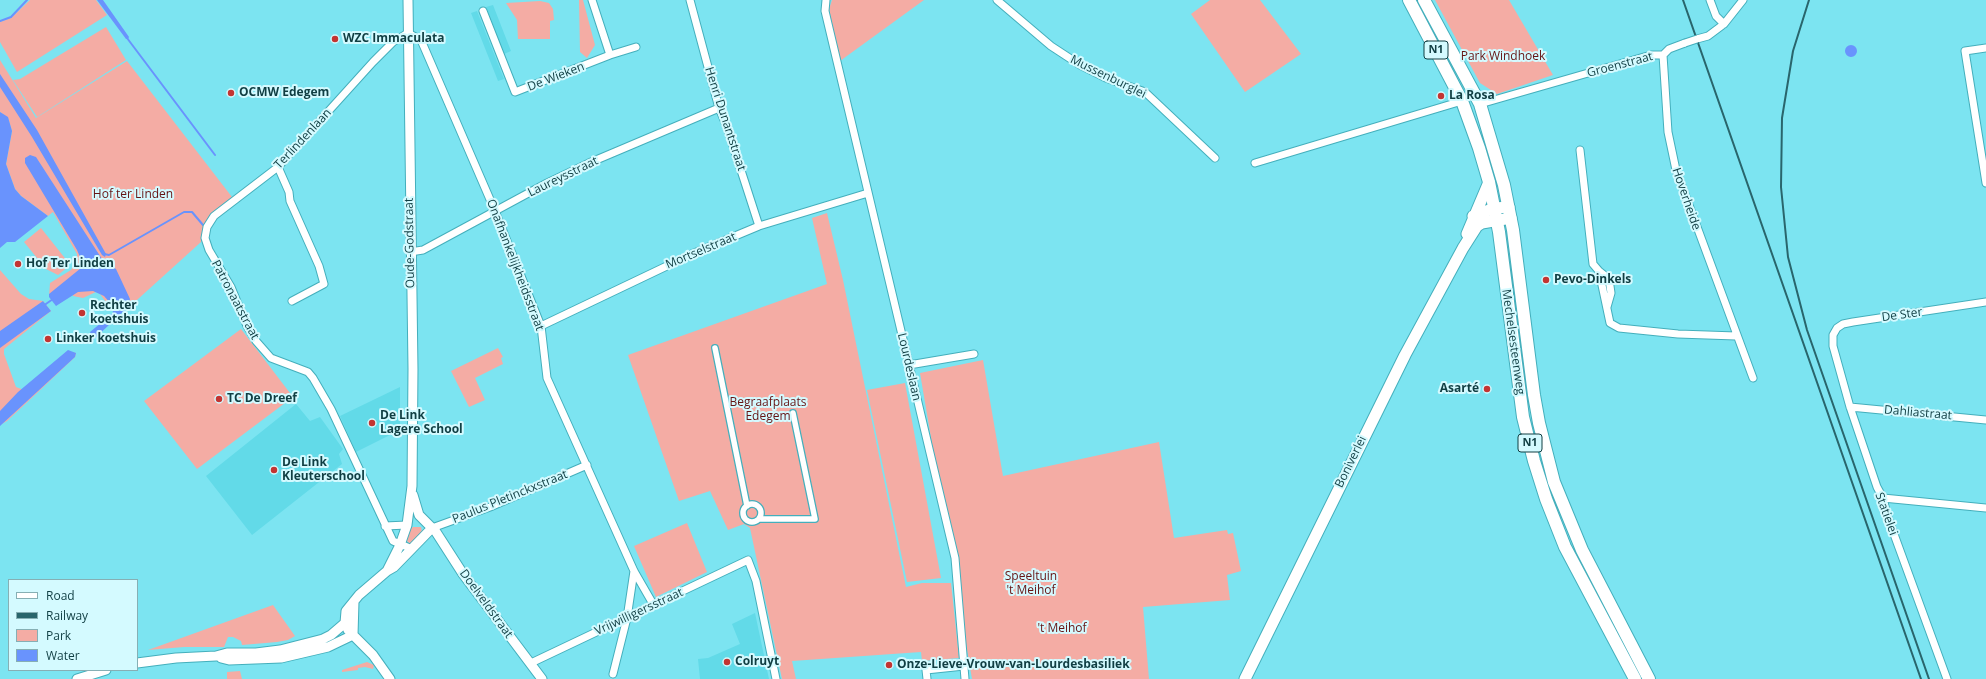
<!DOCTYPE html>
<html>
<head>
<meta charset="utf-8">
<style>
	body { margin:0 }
	#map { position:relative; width:1986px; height:679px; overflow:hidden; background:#7ce4f1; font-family:"Open Sans",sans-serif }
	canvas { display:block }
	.legend { position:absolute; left:8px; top:579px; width:130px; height:92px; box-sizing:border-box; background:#d4faff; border:1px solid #86afb4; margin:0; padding:5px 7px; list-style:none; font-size:12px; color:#103e43 }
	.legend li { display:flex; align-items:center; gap:8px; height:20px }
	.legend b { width:20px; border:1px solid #86afb4 }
</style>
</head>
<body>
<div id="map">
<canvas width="1986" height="679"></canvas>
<ul class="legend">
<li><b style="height:5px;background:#fff"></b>Road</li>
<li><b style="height:5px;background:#29656c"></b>Railway</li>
<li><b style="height:11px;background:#f4aca4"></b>Park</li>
<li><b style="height:11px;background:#6993fd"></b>Water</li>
</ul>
</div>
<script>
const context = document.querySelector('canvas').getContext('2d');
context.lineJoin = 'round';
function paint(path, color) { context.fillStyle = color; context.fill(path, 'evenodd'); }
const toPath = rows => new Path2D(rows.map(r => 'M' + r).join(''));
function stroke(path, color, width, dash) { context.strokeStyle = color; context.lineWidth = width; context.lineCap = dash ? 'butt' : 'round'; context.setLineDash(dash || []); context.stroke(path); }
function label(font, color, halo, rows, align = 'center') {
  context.font = font + ' "Open Sans",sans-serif'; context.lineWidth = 4; context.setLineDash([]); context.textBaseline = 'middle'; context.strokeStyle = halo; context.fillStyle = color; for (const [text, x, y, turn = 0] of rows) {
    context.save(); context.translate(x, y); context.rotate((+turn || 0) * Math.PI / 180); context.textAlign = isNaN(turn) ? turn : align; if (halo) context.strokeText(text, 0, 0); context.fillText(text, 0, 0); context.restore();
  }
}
const built = toPath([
	[493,5,511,51,504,54,486,7],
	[477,11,504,79,498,81,471,13],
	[400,387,400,430,356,452,340,416],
	[296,404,310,421,320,417,343,449,339,454,342,464,252,535,206,476],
	[755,613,769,679,700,679,698,659,708,658,740,644,732,624]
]);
const green = toPath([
	[30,0,96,0,107,15,17,72,0,42,0,22,11,18],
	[579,0,583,0,595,45,587,58,580,52],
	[832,0,924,0,840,61,829,9],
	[1210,0,1260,0,1301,54,1245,92,1191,14],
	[1435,0,1509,0,1553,75,1497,94,1480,83],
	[540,1,549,3,553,9,554,20,550,21,550,39,518,39,517,20,506,3],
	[106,27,126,60,37,117,13,80,20,79],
	[0,60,36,118,127,61,232,197,216,210,205,224,201,242,127,309,105,301,98,291,83,298,73,296,71,282,49,297,50,283,71,270,77,260,77,254,53,212,48,216,21,196,15,189,6,164,12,131,8,118,0,112],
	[827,213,843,280,906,587,922,583,951,583,959,658,922,661,921,652,792,661,796,679,782,679,750,528,744,524,728,530,710,491,679,501,628,355,827,284,812,218],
	[41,228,68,262,69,266,58,275,46,269,24,242],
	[0,270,21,294,29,299,43,301,51,311,4,349,4,354,16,387,24,390,70,352,76,353,75,357,36,394,7,421,0,425],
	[241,329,293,397,197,469,144,401],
	[498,348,503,357,501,358,503,364,475,378,485,400,469,407,451,371],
	[983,360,1003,476,1159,442,1174,538,1227,530,1228,534,1233,533,1241,571,1227,575,1230,600,1143,607,1149,679,972,679,920,373],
	[905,383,941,578,907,582,867,390],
	[687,523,707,572,656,597,634,546],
	[413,527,421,527,422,532,411,543,409,543,407,541,407,535,409,530],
	[273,605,295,636,288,640,277,642,242,645,241,641,233,637,228,637,224,647,184,647,148,650],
	[367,662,374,665,373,669,365,667,358,668,358,670,342,672,342,670],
	[240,671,242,679,227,679,227,672]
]);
const water = toPath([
	[97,0,103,0,129,37,128,39,126,39],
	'1845 51a6 6 0 1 1 12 0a6 6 0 1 1-12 0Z',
	[0,74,37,130,106,254,105,257,102,255,32,137,0,87],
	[0,112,8,117,12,131,6,164,15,189,21,196,48,216,15,242,7,242,0,248],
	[30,155,36,157,102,259,116,269,130,299,127,308,93,340,90,332,113,313,112,305,104,296,93,291,78,292,56,306,49,297,49,294,81,268,83,264,77,250,25,163,25,158],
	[43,301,51,311,0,348,0,331],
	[68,350,76,353,75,357,0,426,0,411,18,392]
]);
const stream = toPath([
	[0,21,11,17,27,0],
	[127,38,215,155],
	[104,254,109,255,184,212,192,212,203,225],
	[43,306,53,299]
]);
const pedestrian = toPath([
	[715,348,747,506],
	'743 513a9 9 0 1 1 18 0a9 9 0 1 1-18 0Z',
	[759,519,815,519,793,413]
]);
const minor = toPath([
	[690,0,719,108,727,127,759,226],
	[826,0,825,11,955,558,965,679],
	[997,0,1051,46,1080,65,1106,78,1145,92,1215,158],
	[1710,0,1716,16,1724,24],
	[483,11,515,92,610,55,592,0],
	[1697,39,1708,36,1724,24,1743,0],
	[1986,48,1965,51,1986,183],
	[610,55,636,47],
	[1663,55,1668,132,1676,170,1753,378],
	[1663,55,1669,49,1685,43],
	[1480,104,1651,55,1663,55],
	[1580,150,1593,264,1599,271,1610,323,1619,328,1678,334,1736,336],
	[1255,163,1462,101],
	[278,167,289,192,290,201,319,266,324,284,292,301],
	[410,252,423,250,547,183,589,163,719,108],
	[1599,271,1609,279,1611,293,1607,307],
	[541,326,692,254,759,226,868,193],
	[909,365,974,354],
	[1850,407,1986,420],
	[1883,498,1986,508],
	[385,526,407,525],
	[432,528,490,507,587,465],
	[412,549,393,541,331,409,313,378,308,372,271,358,256,341,247,326,231,287,209,250,205,238,207,227,214,216,278,167,373,62,393,42,408,33,421,40,495,211,541,326,547,378,634,571,653,604],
	[531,663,748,560,756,581,776,679],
	[613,674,627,618,634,571],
	[927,679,926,670,964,666],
	[1947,679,1887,515,1883,498,1877,487,1850,407,1833,346,1833,335,1837,328,1843,324,1853,322,1986,302]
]);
const tertiary = toPath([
	[413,495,419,515,436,532,463,574,542,679],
	[387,571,400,545,407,525,412,486,413,369,408,0],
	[353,635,354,601],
	[221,658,229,660,281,658,328,647,353,635],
	[137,663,176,658,216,656,227,653,256,653,280,650,323,639,331,635,345,623],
	[77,679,106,670],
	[390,679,373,655,348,630,345,623,346,611,359,595,387,571,394,567,432,528]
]);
const secondary = toPath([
	[1473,216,1495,208,1509,207],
	[1467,234,1489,182],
	[1245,679,1405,355,1463,248,1477,226,1482,223,1511,218]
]);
const primary = toPath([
	[1409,0,1462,101,1479,148,1489,182,1499,232,1523,417,1534,461,1546,499,1565,547,1635,679],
	[1424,0,1480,104,1504,185,1513,230,1534,395,1539,423,1554,482,1582,550,1649,679]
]);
const rail = toPath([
	[1683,0,1921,679],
	[1809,0,1793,51,1782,118,1781,187,1788,257,1807,330,1929,679]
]);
const minorBridge = toPath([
	[1685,43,1697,39]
]);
const markers = [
	[335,39,4,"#c33432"],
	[231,93,4,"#c33432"],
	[1441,96,4,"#c33432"],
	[18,264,4,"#c33432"],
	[1546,280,4,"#c33432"],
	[82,313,4,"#c33432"],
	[48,339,4,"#c33432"],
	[1487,389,4,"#c33432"],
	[219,399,4,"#c33432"],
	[372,423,4,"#c33432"],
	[274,470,4,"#c33432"],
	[727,662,4,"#c33432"],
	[889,665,4,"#c33432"]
];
const shields = [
	[1436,50,24],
	[1530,443,24]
];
const shieldNames = [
	["N1",1436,50],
	["N1",1530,443]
];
const poiNames = [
	["WZC Immaculata",343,39],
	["OCMW Edegem",239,93],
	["La Rosa",1449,96],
	["Hof Ter Linden",26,264],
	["Pevo-Dinkels",1554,280],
	["Rechter",90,306],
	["koetshuis",90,320],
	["Linker koetshuis",56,339],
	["Asarté",1479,389,"right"],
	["TC De Dreef",227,399],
	["De Link",380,416],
	["Lagere School",380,430],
	["De Link",282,463],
	["Kleuterschool",282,477],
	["Colruyt",735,662],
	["Onze-Lieve-Vrouw-van-Lourdesbasiliek",897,665]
];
const parkNames = [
	["Park Windhoek",1503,57],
	["Hof ter Linden",133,195],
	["Begraafplaats",768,403],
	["Edegem",768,417],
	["Speeltuin",1031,577],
	["'t Meihof",1031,591],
	["'t Meihof",1062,629]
];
const streetNames = [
	["Groenstraat",1620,65,-15],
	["De Wieken",556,77,-21],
	["Mussenburglei",1108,77,26],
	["Henri Dunantstraat",725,119,72],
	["Terlindenlaan",303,139,-47],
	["Laureysstraat",563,177,-26],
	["Hoverheide",1686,199,71],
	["Oude-Godstraat",410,243,-91],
	["Mortselstraat",701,251,-23],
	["Onafhankelijkheidsstraat",515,265,69],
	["Patronaatstraat",235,300,62],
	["De Ster",1902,315,-8],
	["Mechelsesteenweg",1513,342,82],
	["Lourdeslaan",909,367,77],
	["Dahliastraat",1918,413,5],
	["Boniverlei",1351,462,-64],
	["Paulus Pletinckxstraat",510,497,-22],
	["Statielei",1886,514,70],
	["Doelveldstraat",486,604,54],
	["Vrijwilligersstraat",639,612,-25]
];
paint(built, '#62dae8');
paint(green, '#f4aca4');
paint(water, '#6993fd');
stroke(stream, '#6993fd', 2);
stroke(pedestrian, '#44afbc', 8);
stroke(minor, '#44afbc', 9);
stroke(tertiary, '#44afbc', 11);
stroke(secondary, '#44afbc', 13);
stroke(primary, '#44afbc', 14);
stroke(pedestrian, '#fff', 5.5);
stroke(minor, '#fff', 7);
stroke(tertiary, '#fff', 9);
stroke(secondary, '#fff', 11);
stroke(primary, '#fff', 12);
stroke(rail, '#29656c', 2);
stroke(minorBridge, '#44afbc', 9, []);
stroke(minorBridge, '#fff', 7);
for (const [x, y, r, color] of markers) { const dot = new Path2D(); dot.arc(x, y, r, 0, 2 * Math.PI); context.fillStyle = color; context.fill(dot); stroke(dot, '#d4faff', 1.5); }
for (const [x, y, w] of shields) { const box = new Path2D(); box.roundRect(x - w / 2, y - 9, w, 18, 3); context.fillStyle = '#d4faff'; context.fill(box); stroke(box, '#103e43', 1); }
label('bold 11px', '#103e43', null, shieldNames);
label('bold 12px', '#103e43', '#d4faff', poiNames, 'left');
label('12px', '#661414', '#d4faff', parkNames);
label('12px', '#103e43', '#d4faff', streetNames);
</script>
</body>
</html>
